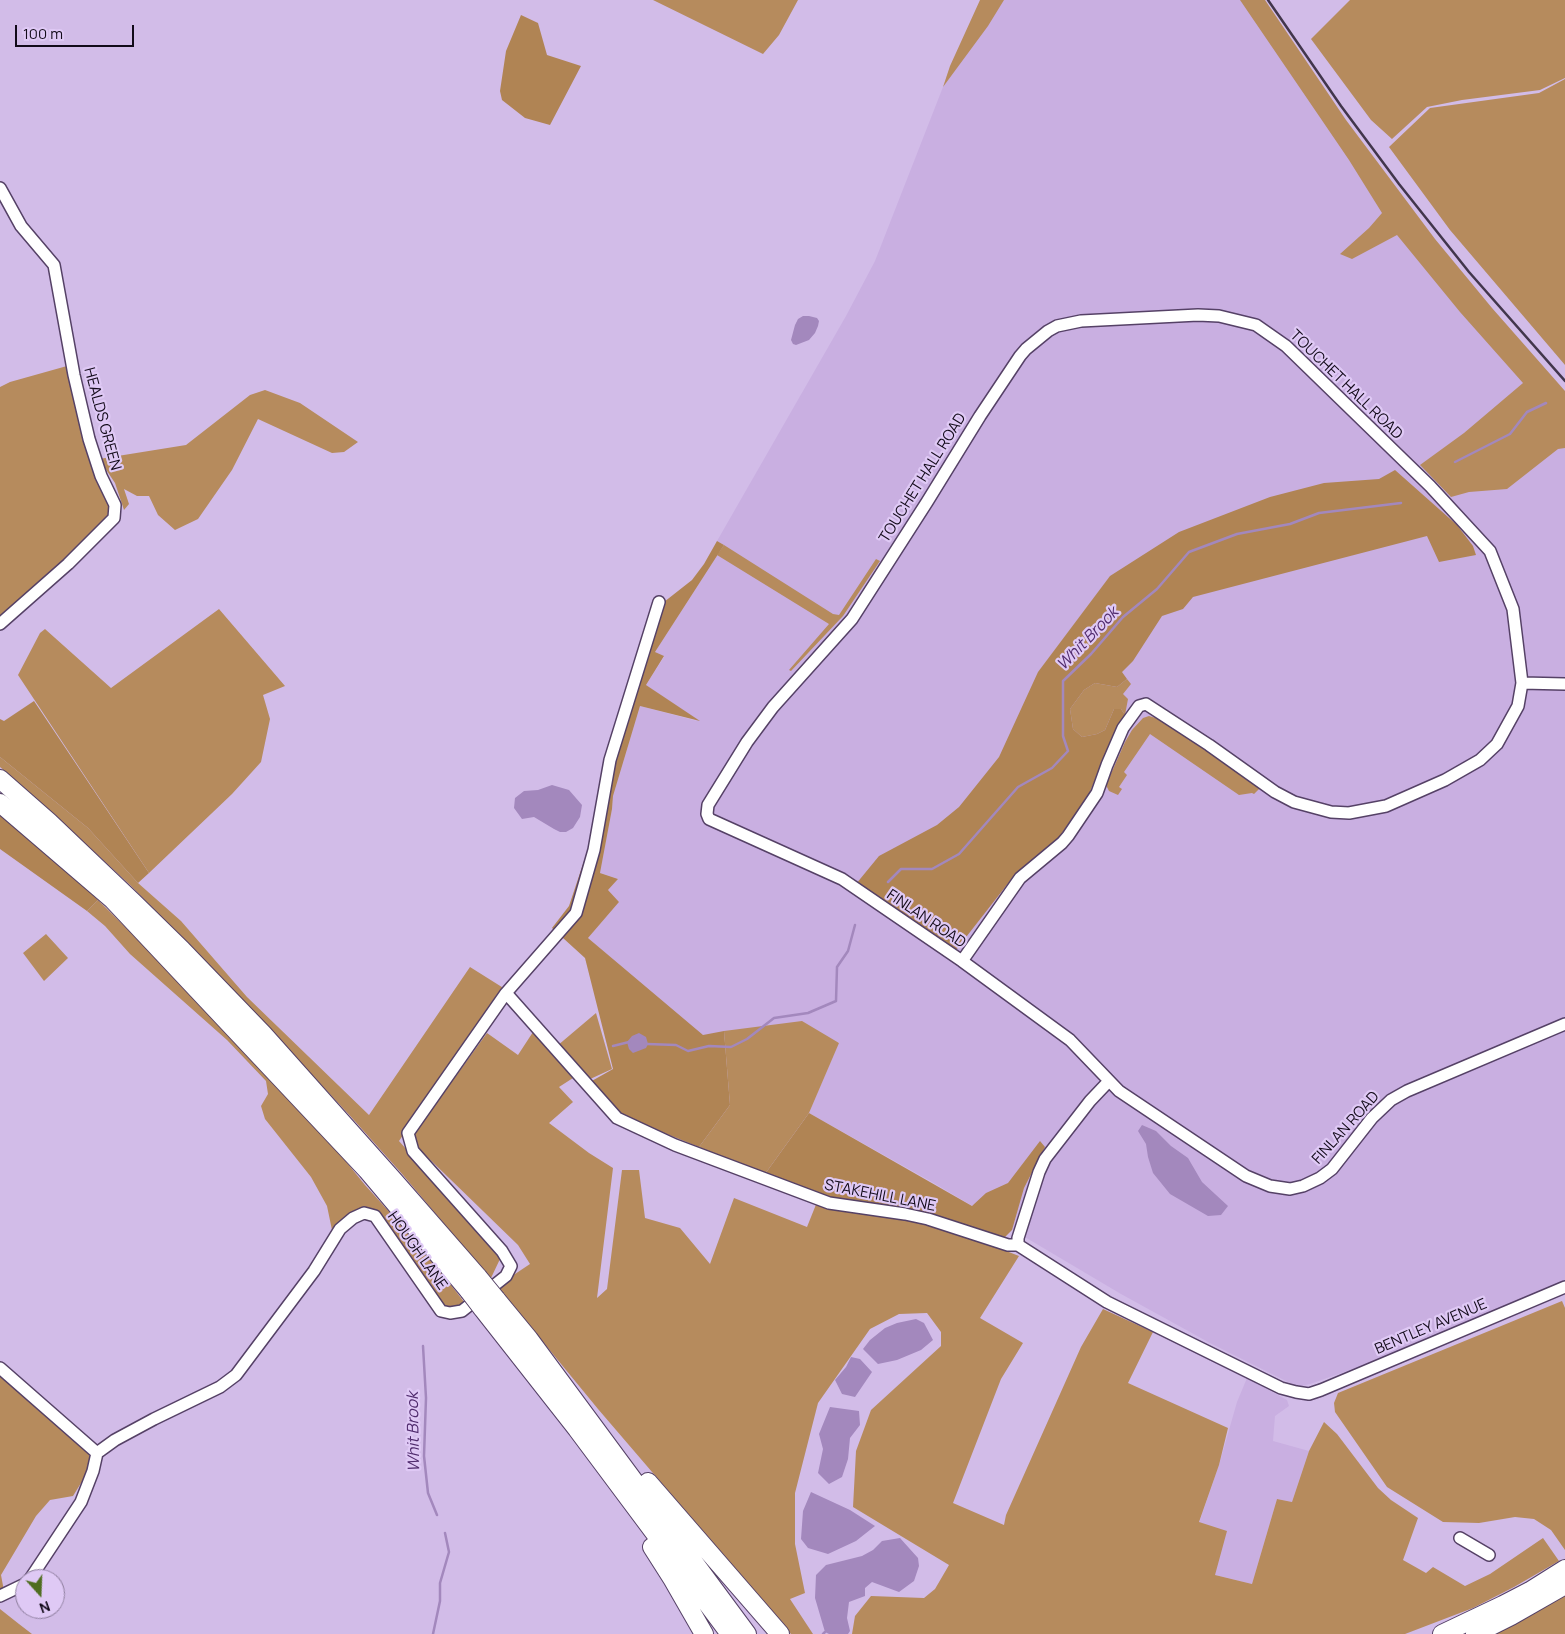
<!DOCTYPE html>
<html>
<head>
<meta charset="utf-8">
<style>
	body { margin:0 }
	#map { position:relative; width:1565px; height:1634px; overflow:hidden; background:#d2bce8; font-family:Manrope,sans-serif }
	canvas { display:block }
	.north { position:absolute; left:15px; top:1569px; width:50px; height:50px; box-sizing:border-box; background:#dfc9f5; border:1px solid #8d7d9d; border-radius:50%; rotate:160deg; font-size:14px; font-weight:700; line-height:20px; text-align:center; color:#120a19 }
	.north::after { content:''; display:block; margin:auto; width:18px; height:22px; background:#506d21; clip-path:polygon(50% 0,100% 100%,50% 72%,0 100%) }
	.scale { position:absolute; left:15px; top:25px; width:119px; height:22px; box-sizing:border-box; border:2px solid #120a19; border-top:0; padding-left:6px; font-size:15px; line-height:18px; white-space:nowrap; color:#120a19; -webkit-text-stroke:4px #dfc9f5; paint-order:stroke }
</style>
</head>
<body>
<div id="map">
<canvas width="1565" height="1634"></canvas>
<div class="north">N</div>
<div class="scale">100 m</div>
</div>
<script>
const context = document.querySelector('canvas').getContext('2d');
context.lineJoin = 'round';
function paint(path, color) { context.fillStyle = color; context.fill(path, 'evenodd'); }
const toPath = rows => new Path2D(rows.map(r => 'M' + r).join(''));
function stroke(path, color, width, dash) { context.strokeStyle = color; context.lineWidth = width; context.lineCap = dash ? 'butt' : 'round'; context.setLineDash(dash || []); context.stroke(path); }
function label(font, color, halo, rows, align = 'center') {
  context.font = font + ' Manrope,sans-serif'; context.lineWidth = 4.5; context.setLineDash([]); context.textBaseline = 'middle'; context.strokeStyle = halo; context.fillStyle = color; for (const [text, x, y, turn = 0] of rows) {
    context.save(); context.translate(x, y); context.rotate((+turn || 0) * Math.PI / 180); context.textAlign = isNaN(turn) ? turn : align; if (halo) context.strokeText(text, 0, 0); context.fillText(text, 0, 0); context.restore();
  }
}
const built = toPath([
	[995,0,1260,0,1406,225,1565,416,1565,1280,1361,1366,1310,1384,1298,1387,1210,1343,1121,1294,932,1182,809,1113,839,1042,700,1037,588,938,619,902,608,890,618,879,600,873,612,809,613,796,640,706,697,721,646,685,664,657,655,652,724,545,717,541,846,316,875,261,943,87],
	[1247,1378,1287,1400,1289,1406,1275,1416,1273,1441,1309,1451,1292,1502,1277,1499,1252,1584,1215,1575,1199,1523,1219,1465,1237,1402]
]);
const green = toPath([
	[653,0,798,0,779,35,763,54],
	[980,0,1004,0,988,26,943,87,950,66],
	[1240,0,1265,0,1346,120,1435,239,1492,308,1565,391,1565,448,1558,449,1507,489,1469,492,1451,497,1420,465,1464,433,1523,383,1460,312,1397,235,1352,259,1340,254,1369,228,1382,213,1349,160],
	[1350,0,1565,0,1565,78,1540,90,1462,100,1427,107,1392,139,1371,120,1311,39],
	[1565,79,1565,365,1450,230,1389,147,1430,108,1539,93],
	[67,366,77,414,92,466,109,504,108,515,98,527,19,603,0,617,0,387,10,382],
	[265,390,300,403,358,442,344,452,332,453,258,419,232,470,198,519,175,530,158,515,149,496,137,496,124,489,129,504,124,510,115,483,99,459,186,445,250,395],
	[724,545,833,614,839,615,876,559,880,561,843,616,791,671,789,670,829,624,717,555],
	[219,609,285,686,263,695,270,719,261,762,232,794,149,873,18,675,40,633,45,629,111,688],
	[1127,679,1131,684,1123,694,1128,699,1125,715,1121,709,1114,709,1105,730,1097,734,1082,737,1073,729,1070,709,1084,690,1095,683,1117,687],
	[1149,716,1159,719,1176,729,1260,788,1254,794,1252,793,1239,795,1150,734,1124,772,1127,775,1119,787,1122,789,1118,795,1109,791,1106,785,1125,742,1132,730,1143,718],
	[0,757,88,828,138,883,181,921,247,997,369,1115,470,967,505,989,483,1018,399,1141,499,1254,500,1259,491,1278,472,1257,403,1175,352,1118,238,995,130,885,39,801,0,767],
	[98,900,199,1000,323,1133,365,1185,422,1248,465,1303,452,1310,441,1306,387,1227,373,1209,352,1215,332,1230,327,1206,311,1177,265,1119,261,1106,268,1094,266,1081,227,1040,130,954,105,926,87,911],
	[46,934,68,958,44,981,23,953],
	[596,1013,612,1069,588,1080,557,1046],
	[802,1021,839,1043,809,1113,765,1174,699,1147,730,1105,724,1031],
	[533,1032,573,1078,559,1087,573,1102,549,1123,589,1153,613,1168,597,1298,607,1289,622,1170,639,1170,645,1218,680,1228,710,1264,734,1198,807,1227,817,1202,918,1221,960,1233,1019,1256,980,1318,1023,1343,1001,1379,953,1503,1004,1525,1006,1515,1081,1347,1103,1309,1153,1332,1128,1383,1228,1428,1219,1465,1199,1522,1227,1531,1215,1575,1252,1584,1277,1499,1292,1502,1309,1451,1324,1422,1337,1434,1378,1488,1391,1500,1418,1518,1403,1560,1426,1573,1433,1567,1465,1586,1490,1574,1543,1538,1559,1561,1514,1587,1473,1608,1405,1634,852,1634,855,1616,871,1596,924,1598,935,1589,949,1565,853,1507,856,1451,871,1410,941,1346,941,1332,927,1313,899,1314,870,1329,818,1403,795,1493,795,1544,805,1593,790,1599,813,1634,791,1634,598,1409,497,1286,530,1264,518,1245,415,1145,414,1134,487,1033,518,1055],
	[1562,1301,1565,1308,1565,1550,1551,1530,1534,1519,1515,1517,1479,1523,1443,1522,1387,1487,1335,1412,1334,1403,1338,1393],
	[0,1375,89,1453,90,1459,86,1475,73,1496,50,1500,36,1516,1,1575,4,1591,0,1593],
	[1565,1594,1565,1634,1494,1634,1511,1626],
	[0,1609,19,1624,32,1634,0,1634]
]);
const forest = toPath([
	[521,15,538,23,547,55,581,66,550,125,525,118,502,100,500,91,506,51],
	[1395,470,1457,525,1473,546,1476,555,1439,562,1427,536,1193,597,1183,609,1162,616,1133,661,1122,672,1127,679,1117,687,1095,683,1084,690,1070,709,1073,729,1082,737,1097,734,1105,730,1114,709,1121,709,1125,715,1110,743,1089,794,1055,843,1013,877,956,950,856,884,879,856,937,825,959,807,999,757,1038,672,1110,576,1179,532,1270,497,1324,483,1379,479],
	[717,541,724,545,655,652,664,656,646,685,700,721,640,706,613,796,612,809,600,873,618,879,608,890,619,902,588,938,703,1035,724,1031,730,1105,699,1147,617,1114,590,1082,613,1069,585,958,552,928,569,906,592,837,664,602,692,580,704,564],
	[34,701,149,873,138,883,88,828,0,757,0,719,4,721],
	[0,814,34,838,98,900,87,911,0,849],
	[809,1113,972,1206,986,1193,1008,1183,1040,1141,1045,1147,1024,1188,1012,1230,1005,1237,900,1207,830,1200,765,1174]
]);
const water = toPath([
	[803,316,809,316,817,318,819,321,818,326,815,333,809,340,796,345,793,344,791,340,795,325,798,319],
	[552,785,569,790,582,805,580,817,573,828,566,832,560,832,554,829,534,817,522,819,514,808,515,798,524,791,538,790],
	[639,1033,646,1037,648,1044,646,1048,633,1053,629,1049,627,1042,632,1036],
	[1142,1125,1156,1131,1171,1146,1188,1158,1202,1182,1228,1206,1221,1215,1208,1216,1170,1194,1153,1173,1148,1157,1146,1144,1138,1131],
	[916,1319,924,1323,933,1340,921,1350,897,1360,878,1364,863,1349,870,1340,885,1328,897,1323],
	[851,1357,860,1359,872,1372,855,1397,842,1394,835,1380,846,1367],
	[830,1407,859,1411,860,1425,850,1438,848,1459,842,1477,829,1484,818,1473,823,1449,819,1434],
	[811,1492,850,1510,875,1526,856,1541,828,1554,808,1548,801,1539,803,1511],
	[900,1538,918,1558,919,1566,914,1581,899,1592,872,1582,865,1588,865,1596,849,1602,847,1618,850,1631,848,1634,829,1634,825,1632,815,1598,816,1575,826,1565,862,1556,873,1550,882,1541]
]);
const stream = toPath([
	[1455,462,1510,434,1527,412,1546,403],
	[888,882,901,869,932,869,959,854,1018,787,1052,768,1068,751,1063,736,1063,681,1091,654,1123,617,1157,589,1189,552,1237,534,1290,524,1319,513,1401,503],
	[647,1044,676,1045,688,1051,709,1046,731,1047,747,1039,774,1018,808,1013,836,1001,837,967,848,951,855,925],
	[613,1046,629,1042],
	[423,1346,426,1398,424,1456,428,1493,437,1515],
	[433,1634,440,1601,440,1583,449,1552,445,1533],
	[823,1634,825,1632]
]);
const minor = toPath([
	[0,188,21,226,54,265,74,375,89,439,101,476,115,505,114,518,68,564,0,624],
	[1522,683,1565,684],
	[962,961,1020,878,1062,843,1068,836,1097,793,1107,765,1123,728,1139,706,1146,704,1209,745,1275,792,1294,802,1331,812,1349,813,1386,806,1445,780,1480,760,1497,744,1518,706,1522,683,1513,609,1490,551,1430,486,1286,346,1256,325,1219,316,1198,315,1081,321,1057,326,1048,331,1026,349,1020,356,980,416,927,502,852,619,773,707,747,742,708,805,707,814,709,819,842,879,962,961,1070,1040,1119,1091,1246,1176,1270,1186,1290,1189,1303,1186,1320,1178,1332,1169,1372,1118,1391,1100,1407,1091,1565,1024],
	[506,993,617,1118,675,1145,829,1203,905,1214,928,1219,1008,1245,1018,1245,1107,1302,1281,1388,1296,1392,1309,1394,1321,1390,1565,1287],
	[1018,1245,1018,1238,1039,1172,1045,1159,1090,1101,1109,1081],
	[0,1368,97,1453],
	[97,1453,115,1440,154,1419,220,1387,236,1375,314,1271,340,1229,353,1218,364,1213,375,1216,441,1311,450,1313,462,1311,506,1276,511,1266,502,1251,413,1151,408,1133,506,993,576,913,594,850,610,760,659,602],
	[1460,1538,1489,1555],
	[30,1579,81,1502,93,1471,97,1453],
	[0,1596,25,1584]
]);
const highway = toPath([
	[0,779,49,822,133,902,182,950,263,1034,395,1182,478,1277],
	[0,803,113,900,367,1170,469,1291],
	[496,1299,529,1339,747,1634],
	[482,1308,577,1429,730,1634],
	[648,1482,780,1634],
	[652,1547,673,1580,704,1634],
	[1442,1634,1503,1605,1530,1591,1565,1569],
	[1475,1634,1511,1616,1565,1585]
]);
const rail = toPath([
	[1268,0,1341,106,1399,184,1469,272,1565,381]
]);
const highwayBridge = toPath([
	[478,1277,496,1299],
	[469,1291,482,1308]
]);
const streetNames = [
	["TOUCHET HALL ROAD",1346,385,44],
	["HEALDS GREEN",102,419,75],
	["TOUCHET HALL ROAD",923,478,-58],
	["FINLAN ROAD",926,919,34],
	["FINLAN ROAD",1346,1128,-48],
	["STAKEHILL LANE",880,1196,11],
	["HOUGH LANE",417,1251,55],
	["BENTLEY AVENUE",1431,1327,-23]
];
const waterNames = [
	["Whit Brook",1088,639,-46],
	["Whit Brook",414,1432,-91]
];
paint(built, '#c9afe1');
paint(green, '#b68b5d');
paint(forest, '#b08454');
paint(water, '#a388bd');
stroke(stream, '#a388bd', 2.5);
stroke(minor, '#554166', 14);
stroke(highway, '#554166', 20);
stroke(minor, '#fff', 11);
stroke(highway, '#fff', 18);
stroke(rail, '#42364c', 2.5);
stroke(highwayBridge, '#554166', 20, []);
stroke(highwayBridge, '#fff', 18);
label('15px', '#120a19', '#dfc9f5', streetNames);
label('italic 16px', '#512c6e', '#dfc9f5', waterNames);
</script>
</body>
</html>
